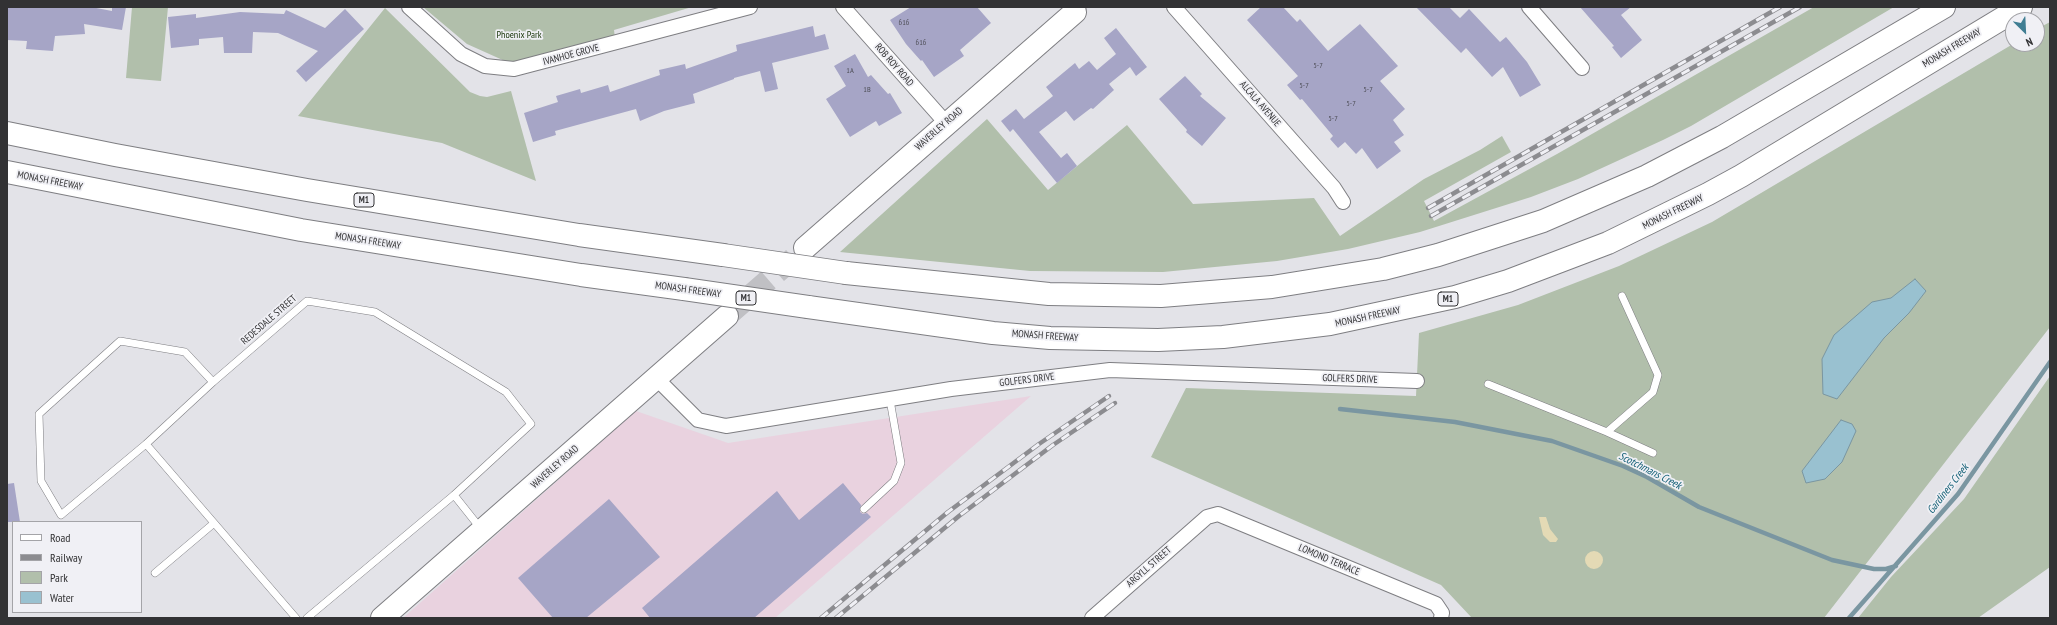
<!DOCTYPE html>
<html>
<head>
<meta charset="utf-8">
<style>
	body { margin:0 }
	#map { position:relative; width:2057px; height:625px; overflow:hidden; background:#e3e3e8; font-family:"PT Sans Narrow",sans-serif }
	canvas { display:block }
	.frame { position:absolute; inset:0; border:8px solid #323234; pointer-events:none }
	.legend { position:absolute; left:12px; top:521px; width:130px; height:92px; box-sizing:border-box; background:#f0f0f5; border:1px solid #a4a4a8; margin:0; padding:5px 7px; list-style:none; font-size:12px; color:#323234 }
	.legend li { display:flex; align-items:center; gap:8px; height:20px }
	.legend b { width:20px; border:1px solid #a4a4a8 }
	.north { position:absolute; left:2005px; top:12px; width:40px; height:40px; box-sizing:border-box; background:#f0f0f5; border:1px solid #a4a4a8; border-radius:50%; rotate:156deg; font-size:11px; font-weight:700; line-height:16px; text-align:center; color:#323234 }
	.north::after { content:''; display:block; margin:auto; width:14px; height:18px; background:#407e93; clip-path:polygon(50% 0,100% 100%,50% 72%,0 100%) }
</style>
</head>
<body>
<div id="map">
<canvas width="2057" height="625"></canvas>
<div class="frame"></div>
<ul class="legend">
<li><b style="height:5px;background:#fff"></b>Road</li>
<li><b style="height:5px;background:#8c8c90"></b>Railway</li>
<li><b style="height:11px;background:#b1bfab"></b>Park</li>
<li><b style="height:11px;background:#99c1d0"></b>Water</li>
</ul>
<div class="north">N</div>
</div>
<script>
const context = document.querySelector('canvas').getContext('2d');
context.lineJoin = 'round';
function paint(path, color) { context.fillStyle = color; context.fill(path, 'evenodd'); }
const toPath = rows => new Path2D(rows.map(r => 'M' + r).join(''));
function stroke(path, color, width, dash) { context.strokeStyle = color; context.lineWidth = width; context.lineCap = dash ? 'butt' : 'round'; context.setLineDash(dash || []); context.stroke(path); }
function label(font, color, halo, rows, align = 'center') {
  context.font = font + ' "PT Sans Narrow",sans-serif'; context.lineWidth = 3.5; context.setLineDash([]); context.textBaseline = 'middle'; context.strokeStyle = halo; context.fillStyle = color; for (const [text, x, y, turn = 0] of rows) {
    context.save(); context.translate(x, y); context.rotate((+turn || 0) * Math.PI / 180); context.textAlign = isNaN(turn) ? turn : align; if (halo) context.strokeText(text, 0, 0); context.fillText(text, 0, 0); context.restore();
  }
}
const education = toPath([
	[1031,396,775,618,403,618,636,411,728,443]
]);
const green = toPath([
	[132,7,168,7,161,81,126,78],
	[423,7,692,7,614,30,615,38,516,66,467,44],
	[1814,7,1894,7,1691,126,1663,140,1578,179,1531,197,1420,232,1348,249,1277,261,1163,272,1030,271,840,252,987,119,1048,190,1127,125,1193,204,1314,198,1340,236,1424,179,1480,150,1502,136,1511,152,1424,201,1434,221,1557,154],
	[385,8,470,92,480,96,487,97,511,91,536,181,442,143,298,116],
	[2050,22,2050,327,1824,618,1472,618,1441,585,1151,457,1186,388,1416,396,1419,333,1518,305,1619,266,1712,222,2013,44,2037,44,2037,29],
	[2050,376,2050,567,1978,618,1858,618,1891,577,1964,499]
]);
const sand = toPath([
	[1539,517,1546,517,1550,529,1558,539,1556,542,1550,542,1543,535],
	'1585 560a9 9 0 1 1 18 0a9 9 0 1 1-18 0Z'
]);
const water = toPath([
	[1915,279,1926,291,1909,313,1884,338,1837,399,1823,394,1822,359,1834,335,1872,302,1891,298,1915,279],
	[1841,420,1852,424,1856,431,1842,462,1825,479,1806,483,1802,471,1841,420]
]);
const stream = toPath([
	[1340,409,1455,422,1552,441,1623,466,1647,477,1699,507,1832,560,1874,569,1886,569,1896,566],
	[1849,618,1958,494,2050,362]
]);
const building = toPath([
	[7,7,91,7,112,11,112,7,126,7,122,30,84,24,85,34,55,36,53,51,26,49,27,41,7,40],
	[911,7,977,7,991,23,960,50,964,56,934,77,922,60,921,61,906,44,890,20],
	[1261,7,1283,7,1297,22,1300,19,1328,51,1360,24,1398,66,1380,81,1405,109,1393,120,1404,135,1394,142,1401,151,1377,169,1362,148,1356,154,1345,142,1338,148,1330,139,1333,136,1302,99,1300,100,1287,85,1298,76,1247,20],
	[1416,7,1449,7,1460,18,1469,9,1500,42,1506,37,1527,62,1541,85,1520,97,1503,67,1492,77,1466,48,1461,53],
	[1580,7,1631,7,1621,15,1642,40,1621,58,1612,47,1614,46],
	[345,9,364,29,306,82,296,71,318,51,278,33,253,32,252,53,224,53,223,37,199,39,199,45,171,48,168,17,196,14,196,18,240,12,284,14,286,10,325,28],
	[813,26,815,37,825,34,829,49,772,63,778,89,765,92,760,71,734,78,734,79,693,94,695,103,664,111,640,121,636,109,555,131,556,135,533,142,524,113,558,102,556,96,580,89,581,93,608,85,610,92,660,75,659,70,685,64,686,69,737,51,736,45],
	[1116,28,1147,67,1136,76,1130,67,1109,84,1114,90,1093,109,1091,108,1074,121,1066,111,1039,132,1061,158,1067,153,1077,166,1057,183,1013,129,1010,132,1001,121,1016,109,1024,119,1053,96,1046,87,1075,63,1079,69,1089,61,1097,70,1116,54,1104,38],
	[855,54,868,77,871,75,888,94,890,93,902,113,879,126,876,121,850,137,826,99,846,86,834,66],
	[1185,76,1202,94,1200,96,1226,118,1202,146,1186,132,1187,130,1159,99],
	[14,483,20,522,7,522,7,484],
	[843,483,861,505,860,512,863,514,867,513,871,517,754,618,650,618,642,608,777,491,799,520],
	[609,499,660,557,586,618,553,618,518,578]
]);
const primaryTunnel = toPath([
	[727,316,797,255]
]);
const lane = toPath([
	[1488,384,1607,432,1653,453],
	[1607,432,1653,392,1658,375,1622,296],
	[146,444,61,515,41,481,39,414,120,341,185,352,213,382],
	[454,495,481,529],
	[864,509,894,481,901,463,890,400],
	[155,573,213,524],
	[296,618,146,444,213,382,307,301,375,312,506,392,531,424,454,495,307,618]
]);
const street = toPath([
	[409,7,461,54,485,66,514,69,750,7],
	[843,7,946,123],
	[1174,7,1334,188,1343,202],
	[1529,7,1582,68],
	[657,379,698,420,726,426,951,389,1110,370,1417,381],
	[1092,618,1207,517,1218,514,1436,604,1442,613,1441,618]
]);
const primary = toPath([
	[805,248,1075,12],
	[382,618,727,316]
]);
const highway = toPath([
	[7,133,115,155,307,190,579,235,723,255],
	[7,172,301,230,581,275,684,289],
	[846,273,1049,294,1161,296,1272,287,1383,269,1438,255,1543,221,1647,176,1722,137,1944,7],
	[808,307,993,333,1050,338,1158,340,1223,337,1330,324,1455,297,1508,281,1608,243,1708,194,1741,176,2021,7]
]);
const rail = toPath([
	[1428,208,1780,7],
	[1431,216,1800,7],
	[821,618,948,512,1039,444,1109,396],
	[836,618,959,516,1053,445,1115,403]
]);
const highwayBridge = toPath([
	[723,255,846,273],
	[684,289,808,307]
]);
const numberNames = [
	["616",904,23],
	["616",921,43],
	["5-7",1318,66],
	["1A",850,71],
	["5-7",1304,86],
	["1B",867,90],
	["5-7",1368,90],
	["5-7",1351,104],
	["5-7",1333,119]
];
const shields = [
	[364,200,20],
	[746,298,20],
	[1448,299,20]
];
const shieldNames = [
	["M1",364,200],
	["M1",746,298],
	["M1",1448,299]
];
const parkNames = [
	["Phoenix Park",519,35]
];
const streetNames = [
	["MONASH FREEWAY",1952,48,-31],
	["IVANHOE GROVE",571,55,-15],
	["ROB ROY ROAD",894,65,49],
	["ALCALA AVENUE",1260,104,49],
	["WAVERLEY ROAD",939,129,-41],
	["MONASH FREEWAY",50,181,11],
	["MONASH FREEWAY",1673,212,-26],
	["MONASH FREEWAY",368,241,9],
	["MONASH FREEWAY",688,290,8],
	["MONASH FREEWAY",1368,317,-12],
	["REDESDALE STREET",269,320,-41],
	["MONASH FREEWAY",1045,336,4],
	["GOLFERS DRIVE",1350,379,2],
	["GOLFERS DRIVE",1027,380,-7],
	["WAVERLEY ROAD",555,467,-41],
	["LOMOND TERRACE",1329,560,23],
	["ARGYLL STREET",1149,567,-41]
];
const waterNames = [
	["Scotchmans Creek",1650,471,27],
	["Gardiners Creek",1948,489,-52]
];
paint(education, '#e9d2df');
paint(green, '#b1bfab');
paint(sand, '#e4dab5');
paint(water, '#99c1d0');
stroke(water, '#7a96a1', 1);
stroke(stream, '#7a96a1', 4.5);
paint(building, '#a6a5c6');
stroke(primaryTunnel, '#c0c0c4', 22, [22, 11]);
stroke(lane, '#7e7e82', 8);
stroke(street, '#7e7e82', 16);
stroke(primary, '#7e7e82', 24);
stroke(highway, '#7e7e82', 24);
stroke(lane, '#fff', 7);
stroke(street, '#fff', 14);
stroke(primary, '#fff', 22);
stroke(highway, '#fff', 22);
stroke(rail, '#8c8c90', 4.5);
stroke(rail, '#f0f0f5', 3, [9]);
stroke(highwayBridge, '#7e7e82', 24, []);
stroke(highwayBridge, '#fff', 22);
label('8px', '#4f4f58', null, numberNames);
for (const [x, y, w] of shields) { const box = new Path2D(); box.roundRect(x - w / 2, y - 7, w, 14, 3); context.fillStyle = '#f0f0f5'; context.fill(box); stroke(box, '#323234', 1); }
label('bold 9px', '#323234', null, shieldNames);
label('10px', '#153205', '#f0f0f5', parkNames);
label('10px', '#323234', '#f0f0f5', streetNames);
label('italic 11px', '#156177', '#f0f0f5', waterNames);
</script>
</body>
</html>
